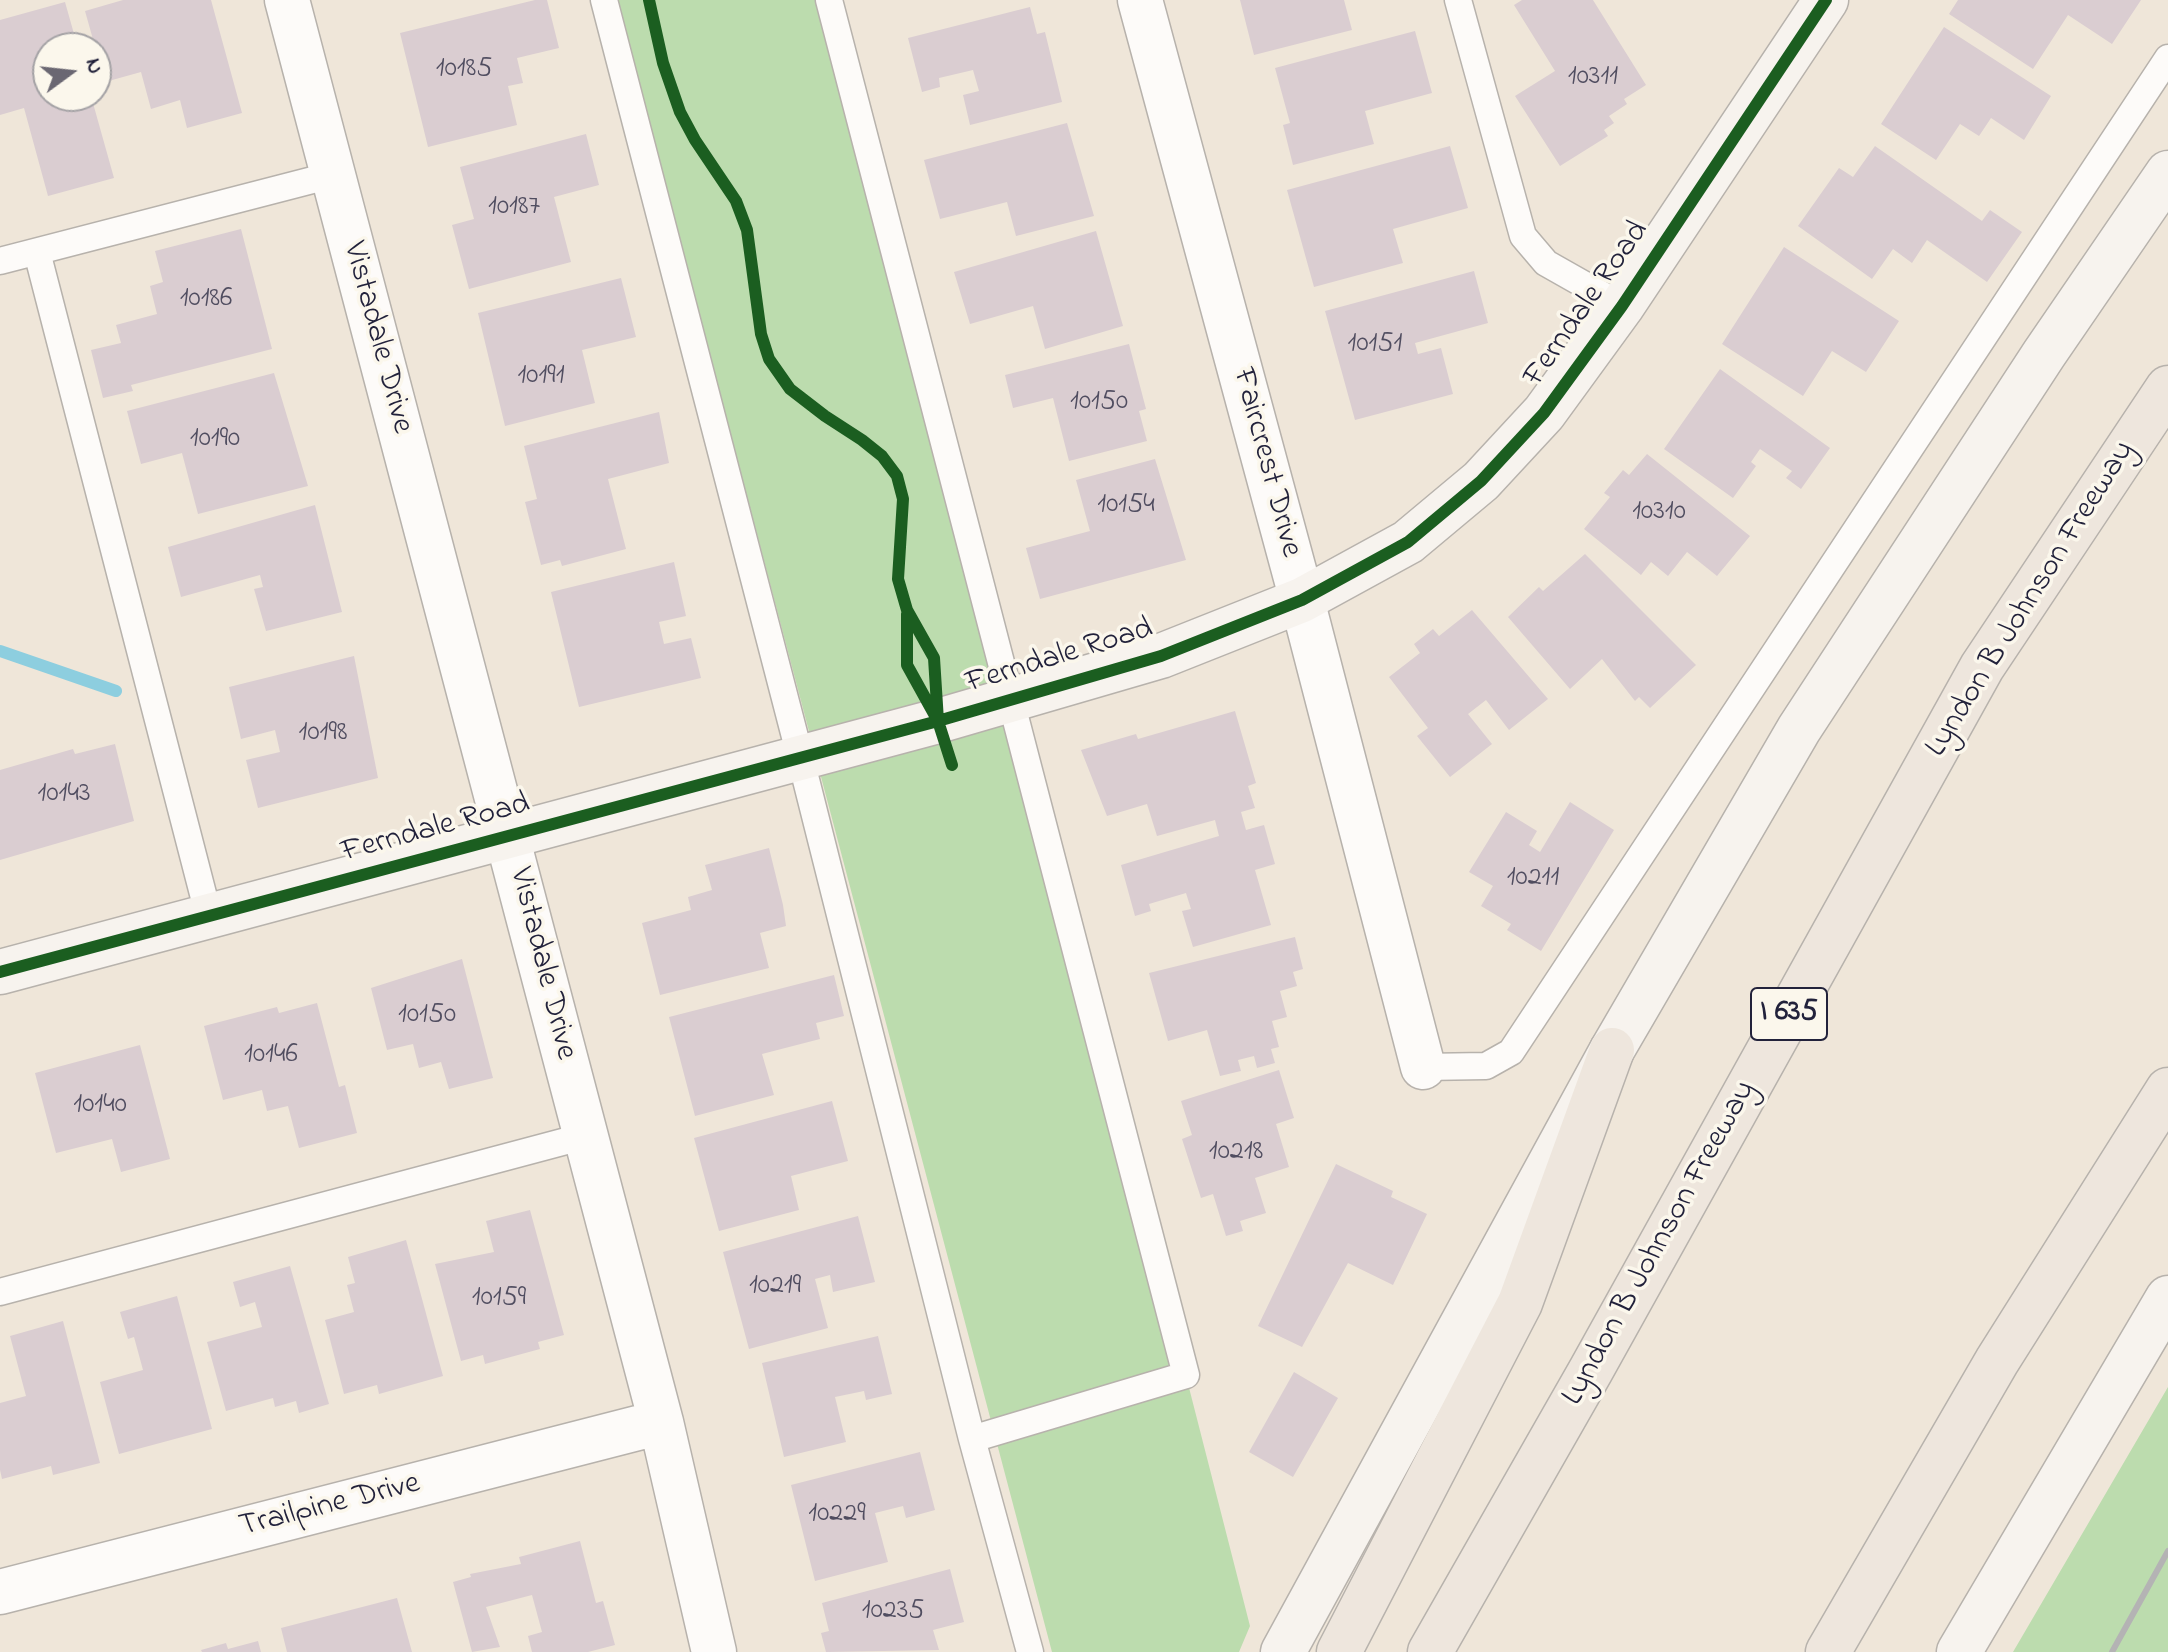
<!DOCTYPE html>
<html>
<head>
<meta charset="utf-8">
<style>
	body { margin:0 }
	#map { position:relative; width:2168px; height:1652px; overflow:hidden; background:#efe6d9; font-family:"Indie Flower",sans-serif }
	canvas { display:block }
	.north { position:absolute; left:32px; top:32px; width:80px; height:80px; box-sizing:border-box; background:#fbf7ec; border:2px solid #a4a2a5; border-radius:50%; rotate:75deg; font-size:22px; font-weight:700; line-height:32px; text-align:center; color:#22223b }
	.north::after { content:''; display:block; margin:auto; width:28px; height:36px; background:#6a6772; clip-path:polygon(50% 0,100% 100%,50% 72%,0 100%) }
</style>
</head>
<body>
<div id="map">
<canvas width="2168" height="1652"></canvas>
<div class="north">N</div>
</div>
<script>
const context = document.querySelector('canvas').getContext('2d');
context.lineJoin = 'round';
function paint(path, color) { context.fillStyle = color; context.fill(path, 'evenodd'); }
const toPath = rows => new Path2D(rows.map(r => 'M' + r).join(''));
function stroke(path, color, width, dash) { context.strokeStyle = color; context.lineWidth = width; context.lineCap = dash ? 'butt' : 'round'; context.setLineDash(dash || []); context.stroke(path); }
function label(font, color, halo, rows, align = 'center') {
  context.font = font + ' "Indie Flower",sans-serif'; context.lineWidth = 7; context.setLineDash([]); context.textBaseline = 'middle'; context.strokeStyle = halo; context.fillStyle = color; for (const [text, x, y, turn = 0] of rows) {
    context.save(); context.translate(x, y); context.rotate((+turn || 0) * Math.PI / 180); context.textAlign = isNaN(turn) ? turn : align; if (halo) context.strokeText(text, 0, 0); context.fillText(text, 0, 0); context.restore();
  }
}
const green = toPath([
	[616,0,834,0,1250,1626,1239,1652,1052,1652],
	[2168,1387,2168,1652,2013,1652]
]);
const stream = toPath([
	[0,651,116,691]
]);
const building = toPath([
	[123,0,211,0,242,113,187,128,180,100,151,109,141,72,105,82,85,11],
	[535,0,547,0,559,48,517,58,523,83,508,86,517,125,428,147,400,33],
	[1240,0,1344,0,1352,30,1254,55],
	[1522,0,1593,0,1646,85,1624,99,1627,104,1609,116,1614,123,1604,130,1608,136,1560,166,1515,96,1555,71,1514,5],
	[1958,0,2141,0,2112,44,2068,15,2033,69,1949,14],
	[65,2,78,48,48,48,48,96,91,96,114,178,48,196,24,108,0,115,0,20],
	[1030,7,1037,34,1045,32,1062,102,970,125,963,95,979,91,973,70,939,78,940,87,922,92,908,38],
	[1944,27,2051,96,2024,140,1991,118,1979,136,1960,124,1936,160,1881,124],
	[1415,31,1432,93,1365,111,1374,144,1293,165,1283,125,1290,123,1275,68],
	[1067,123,1094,216,1016,236,1007,202,940,219,924,160],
	[586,134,599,185,554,197,571,262,469,289,452,225,474,219,460,167],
	[1450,146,1468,208,1393,229,1403,263,1314,287,1287,190],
	[1875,146,1982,221,1990,210,2022,232,1987,282,1927,240,1912,263,1893,249,1872,279,1798,226,1839,168,1853,177],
	[241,229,272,349,131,385,133,391,103,398,91,350,121,343,116,325,157,314,150,286,163,282,155,251],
	[1096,231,1123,326,1045,349,1033,306,970,324,954,272],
	[1784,247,1899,321,1866,372,1832,351,1803,396,1722,344],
	[1474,271,1488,323,1415,343,1418,354,1441,348,1453,394,1355,420,1325,311],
	[621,278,636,337,582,350,595,403,505,426,478,313],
	[1129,344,1146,409,1139,411,1147,441,1069,461,1053,398,1013,408,1005,375],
	[1720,369,1830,448,1801,489,1786,478,1792,471,1760,449,1751,462,1756,466,1733,498,1664,449],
	[274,373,308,486,198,514,182,453,141,464,127,411],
	[659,412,669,463,608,479,626,549,562,566,560,560,541,565,525,502,537,499,524,446],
	[1647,454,1750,536,1717,576,1687,552,1668,576,1651,562,1641,575,1584,529,1610,497,1604,493,1623,470,1629,475],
	[1155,459,1186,560,1040,599,1026,548,1090,531,1076,480],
	[315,505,342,612,266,631,254,589,263,587,260,575,181,597,168,547],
	[1585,554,1696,665,1650,708,1639,697,1635,701,1602,659,1570,689,1508,617,1539,587,1543,591],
	[674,562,686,616,659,622,664,644,691,638,701,678,579,707,551,592],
	[1472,610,1548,699,1509,730,1486,700,1468,714,1492,744,1450,777,1417,736,1428,728,1389,677,1420,653,1414,644,1433,629,1439,636],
	[354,656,378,778,258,808,246,760,280,752,275,730,241,739,229,687],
	[1235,711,1256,783,1248,786,1255,808,1241,812,1246,830,1264,825,1275,864,1255,870,1271,925,1193,947,1182,911,1191,909,1186,893,1149,904,1151,911,1135,916,1121,865,1219,836,1215,820,1157,836,1147,804,1107,816,1081,750,1136,734,1138,739],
	[115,744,134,821,0,860,0,770,73,749,75,754],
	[1570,802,1614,830,1541,951,1507,930,1511,924,1481,906,1493,886,1469,872,1506,812,1537,831,1529,845,1540,852],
	[769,848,783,905,786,926,760,933,769,968,660,995,642,923,691,910,688,897,712,890,705,865],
	[1295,937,1303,969,1293,972,1297,986,1280,991,1287,1017,1272,1021,1279,1047,1271,1049,1275,1063,1257,1068,1254,1056,1238,1060,1241,1071,1220,1076,1207,1030,1168,1041,1149,973],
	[462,959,493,1078,449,1089,441,1062,419,1068,413,1044,387,1050,371,988],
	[834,975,844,1016,816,1023,820,1039,762,1054,774,1095,695,1116,669,1017],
	[317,1003,339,1087,345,1085,357,1133,299,1148,288,1106,267,1111,262,1090,223,1100,204,1026,277,1007,279,1013],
	[140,1045,170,1159,121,1172,112,1139,56,1153,35,1073],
	[1279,1070,1294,1118,1276,1124,1289,1167,1255,1178,1266,1213,1240,1221,1243,1231,1226,1236,1213,1194,1201,1198,1182,1139,1192,1135,1181,1101],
	[832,1101,848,1161,791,1176,799,1210,719,1231,694,1138],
	[1336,1164,1393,1191,1391,1197,1427,1214,1393,1285,1348,1263,1302,1347,1258,1326],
	[530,1210,564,1335,538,1342,540,1349,485,1364,483,1355,461,1361,435,1264,494,1252,486,1221],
	[858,1216,875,1282,833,1292,830,1275,815,1279,828,1328,749,1349,723,1252],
	[406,1240,443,1376,379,1394,377,1385,344,1394,325,1320,354,1312,347,1285,355,1283,348,1257],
	[290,1266,329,1404,299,1413,296,1401,275,1407,273,1398,226,1411,207,1342,262,1327,255,1302,240,1307,233,1282],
	[177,1296,212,1429,119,1454,100,1382,143,1370,134,1337,128,1339,120,1312],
	[63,1321,100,1463,53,1475,51,1466,2,1479,0,1470,0,1403,26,1396,10,1336],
	[878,1336,892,1394,866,1400,864,1391,835,1397,846,1442,784,1457,762,1363],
	[1294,1372,1338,1398,1293,1477,1249,1452],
	[920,1452,935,1510,906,1518,903,1506,875,1513,888,1562,815,1581,791,1485],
	[580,1541,596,1603,603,1601,615,1645,588,1652,532,1652,528,1636,542,1632,532,1595,486,1607,500,1647,472,1652,453,1582,471,1577,470,1574,521,1564,519,1557],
	[950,1569,964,1622,933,1630,939,1650,826,1652,821,1633,829,1631,822,1603],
	[397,1598,412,1652,287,1652,281,1628],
	[258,1641,261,1652,202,1652,201,1650,226,1643,228,1649]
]);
const lane = toPath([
	[604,0,801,760,972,1439,1030,1652],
	[829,0,1186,1375,972,1439],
	[1458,0,1523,236,1546,263,1622,306],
	[37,252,209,917],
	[0,261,332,175],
	[1423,1067,1486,1066,1511,1052,2168,58],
	[0,1292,585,1136]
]);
const street = toPath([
	[287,0,661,1422,714,1652],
	[1140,0,1302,600,1423,1067],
	[0,1592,661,1422]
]);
const secondary = toPath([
	[0,972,938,721,1161,656,1302,600,1408,542,1481,481,1544,413,1622,306,1826,0],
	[1283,1652,1612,1050,1799,729,2044,354,2168,173],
	[1959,1652,2168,1298]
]);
const highway = toPath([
	[1339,1652,1520,1303,1612,1050],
	[1430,1652,1591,1370,1982,667,2168,388],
	[1828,1652,1997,1361,2168,1090]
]);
const rail = toPath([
	[2112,1652,2168,1551]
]);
const cycleway = toPath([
	[649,0,663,63,680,112,695,140,736,201,747,230,761,334,769,359,790,389,825,416,862,440,882,456,897,476,903,499,898,579,907,610,934,658,938,721],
	[907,614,907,665,938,721,952,765],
	[0,972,938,721,1161,656,1302,600,1408,542,1481,481,1544,413,1622,306,1826,0]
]);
const numberNames = [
	["10185",464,70],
	["10311",1593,78],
	["10187",514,208],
	["10186",206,300],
	["10151",1375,345],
	["10191",541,377],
	["10150",1099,403],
	["10190",215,440],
	["10154",1126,506],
	["10310",1659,513],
	["10198",323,734],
	["10143",64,795],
	["10211",1533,879],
	["10150",427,1016],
	["10146",271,1056],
	["10140",100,1106],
	["10218",1236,1153],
	["10219",775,1287],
	["10159",499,1299],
	["10229",837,1515],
	["10235",893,1612]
];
const shields = [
	[1789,1014,76]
];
const shieldNames = [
	["I 635",1789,1014]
];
const streetNames = [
	["Ferndale Road",1588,305,-55],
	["Vistadale Drive",376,338,75],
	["Faircrest Drive",1265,463,75],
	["Lyndon B Johnson Freeway",2032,600,-58],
	["Ferndale Road",1060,658,-17],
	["Ferndale Road",436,830,-15],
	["Vistadale Drive",541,964,76],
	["Lyndon B Johnson Freeway",1661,1244,-61],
	["Trailpine Drive",330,1507,-14]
];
paint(green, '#bcdcae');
stroke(stream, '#8dcedf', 12);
paint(building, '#dacdd1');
stroke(lane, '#b7b2ac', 29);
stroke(street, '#b7b2ac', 47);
stroke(secondary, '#b7b2ac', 47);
stroke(highway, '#b7b2ac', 47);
stroke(lane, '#fdfbf9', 26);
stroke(street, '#fdfbf9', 44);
stroke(secondary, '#f7f3ee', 44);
stroke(highway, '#eee6dd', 44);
stroke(rail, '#b4b3b4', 6);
stroke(cycleway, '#1b5e20', 12);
label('28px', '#504d60', null, numberNames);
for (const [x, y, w] of shields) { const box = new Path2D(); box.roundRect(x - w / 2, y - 26, w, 52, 6); context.fillStyle = '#fbf7ec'; context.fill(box); stroke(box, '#22223b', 2); }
label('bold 30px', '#22223b', null, shieldNames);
label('32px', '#22223b', '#fbf7ec', streetNames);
</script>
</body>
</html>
